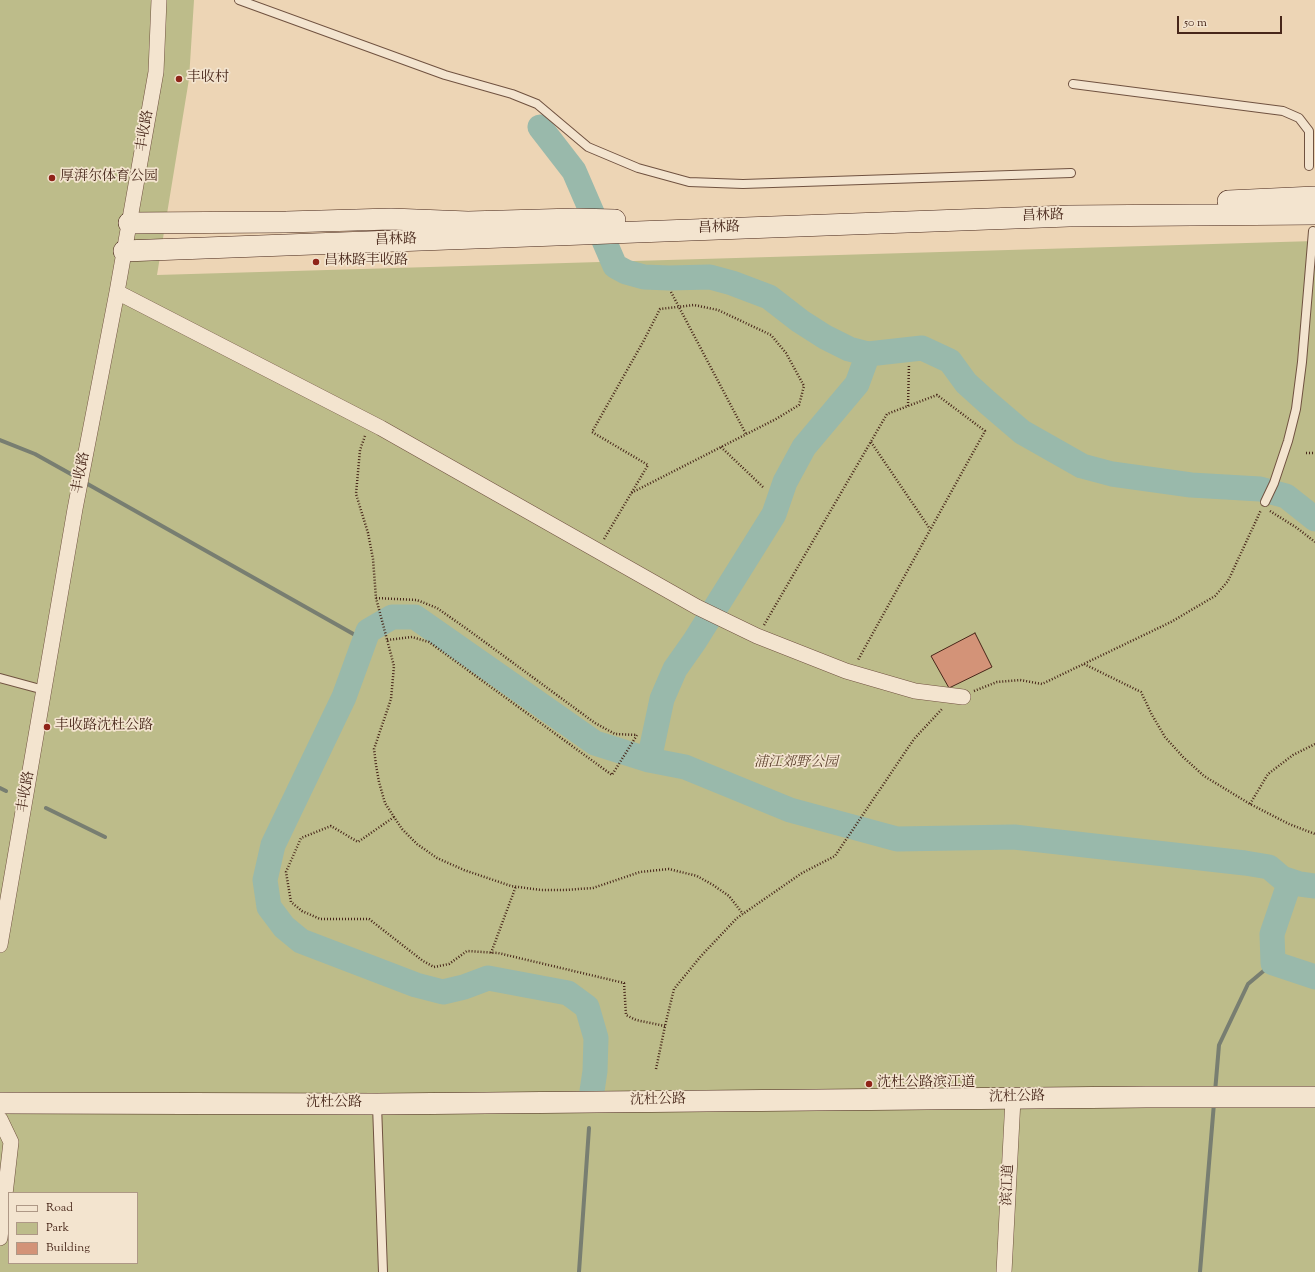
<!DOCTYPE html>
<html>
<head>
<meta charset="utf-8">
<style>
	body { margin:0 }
	#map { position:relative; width:1315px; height:1272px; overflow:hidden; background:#edd5b5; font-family:"Sorts Mill Goudy",serif }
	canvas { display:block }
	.legend { position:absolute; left:8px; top:1192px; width:130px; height:72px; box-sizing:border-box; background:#f3e4cf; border:1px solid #ae9886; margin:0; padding:5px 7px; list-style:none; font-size:12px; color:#472619 }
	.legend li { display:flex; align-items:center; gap:8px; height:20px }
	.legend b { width:20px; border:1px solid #ae9886 }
	.scale { position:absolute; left:1177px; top:16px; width:105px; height:18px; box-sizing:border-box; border:2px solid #472619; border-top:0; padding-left:5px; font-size:12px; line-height:14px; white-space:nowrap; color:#472619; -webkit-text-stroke:3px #f3e4cf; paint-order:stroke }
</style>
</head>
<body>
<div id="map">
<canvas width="1315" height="1272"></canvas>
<ul class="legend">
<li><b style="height:5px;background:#f3e4cf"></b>Road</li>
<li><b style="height:11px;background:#bdbc8a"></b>Park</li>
<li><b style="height:11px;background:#d39378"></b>Building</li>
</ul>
<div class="scale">50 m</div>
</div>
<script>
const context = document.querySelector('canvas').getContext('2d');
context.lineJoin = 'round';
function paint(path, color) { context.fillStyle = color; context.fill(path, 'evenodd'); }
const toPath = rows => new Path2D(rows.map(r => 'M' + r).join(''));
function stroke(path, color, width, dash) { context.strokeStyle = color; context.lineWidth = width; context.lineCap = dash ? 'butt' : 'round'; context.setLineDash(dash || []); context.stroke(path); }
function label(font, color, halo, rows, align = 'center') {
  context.font = font + ' "Sorts Mill Goudy","Noto Serif SC",serif'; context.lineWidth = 3.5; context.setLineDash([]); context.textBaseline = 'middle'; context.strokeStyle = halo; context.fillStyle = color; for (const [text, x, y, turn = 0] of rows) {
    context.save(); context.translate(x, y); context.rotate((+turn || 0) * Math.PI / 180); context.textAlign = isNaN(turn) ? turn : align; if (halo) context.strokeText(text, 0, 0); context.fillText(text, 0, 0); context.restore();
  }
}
const green = toPath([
	[0,0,194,0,189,79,157,275,1315,241,1315,1272,0,1272],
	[9,1193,137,1193,137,1263,9,1263]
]);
const stream = toPath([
	[0,440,35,454,78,478],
	[84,482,364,640],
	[0,788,6,791],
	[46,808,105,837],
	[1215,1092,1219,1045,1248,984,1273,963],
	[579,1272,589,1128],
	[1200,1272,1214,1103]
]);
const river = toPath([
	[540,127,574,171,615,266,626,272,644,277,669,278,710,277,732,283,769,297,800,321,825,337,849,349,868,354,922,348,950,361,966,383,987,402,1022,432,1082,466,1112,474,1191,485,1260,489,1286,496,1315,519],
	[649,760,662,699,675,669,694,642,774,514,785,482,804,447,857,384,868,354],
	[1290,881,1272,934,1273,963,1315,977],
	[592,1091,595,1071,596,1038,587,1007,568,993,488,978,464,987,443,992,416,985,301,941,284,927,269,907,265,880,273,845,344,697,368,631,392,617,415,617,595,743,649,760,685,767,790,810,897,839,1014,837,1245,863,1269,867,1282,878,1300,884,1315,886]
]);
const building = toPath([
	[975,633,992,667,949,688,931,656,975,633]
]);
const path = toPath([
	[671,292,746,434],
	[908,406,909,364],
	[365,436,360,450,356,494,368,533,373,559,376,598,394,666,391,699,374,749,376,765,379,782,385,803,394,817,402,829,417,844,437,858,464,870,511,886,541,890,565,890,593,888,640,872,669,869,697,876,713,885,729,896,743,914],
	[871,442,930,529],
	[721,447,763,487],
	[1306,453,1315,453],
	[1270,511,1297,528,1315,542],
	[604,539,648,465,592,432,643,342,660,309,694,305,718,310,771,335,786,353,804,386,799,405,776,419,631,493],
	[376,598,417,600,437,608,467,629,595,723,615,734,637,735,612,775,429,642,412,637,387,640],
	[764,625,887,414,937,395,985,431,858,660],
	[1084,664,1141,692,1152,715,1165,737,1183,757,1204,776,1250,804,1289,824,1315,834],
	[974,691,997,682,1020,680,1042,684,1171,622,1215,596,1228,581,1261,510],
	[1250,804,1268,774,1293,755,1315,744],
	[394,817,358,842,331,826,301,838,286,872,291,902,302,911,320,919,369,919,423,961,434,967,449,964,467,951,498,953,624,983,626,1015,636,1020,665,1026],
	[491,953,516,886],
	[656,1069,665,1026,674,989,701,956,737,918,802,873,835,856,914,739,942,709]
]);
const lane = toPath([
	[239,0,445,75,512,94,537,104,588,147,638,168,689,182,743,184,1071,173],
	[1073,84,1283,111,1299,118,1309,131,1309,166],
	[1265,502,1274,483,1288,441,1296,409,1302,362,1313,231],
	[0,678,44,690],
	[377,1105,383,1272]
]);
const street = toPath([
	[117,292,381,428,697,607,757,636,846,671,915,691,963,697],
	[0,945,75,509,117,292,156,72,159,0],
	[0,1119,11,1142,0,1238],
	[1004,1272,1013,1099]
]);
const secondary = toPath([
	[1228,201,1315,197],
	[129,223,286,222,391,219,468,222,575,219,615,220],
	[124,251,1069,216,1315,214],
	[0,1103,377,1104,1146,1097,1315,1097]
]);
const markers = [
	[179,79,4,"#8f2418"],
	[52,178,4,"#8f2418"],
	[316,262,4,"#8f2418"],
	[47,727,4,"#8f2418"],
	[869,1084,4,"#8f2418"]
];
const poiNames = [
	["丰收村",187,79],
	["厚湃尔体育公园",60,178],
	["昌林路丰收路",324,262],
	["丰收路沈杜公路",55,727],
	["沈杜公路滨江道",877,1084]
];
const streetNames = [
	["丰收路",146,131,-80],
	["昌林路",1043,217,-2],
	["昌林路",719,229,-2],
	["昌林路",396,241,-2],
	["丰收路",82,473,-79],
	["丰收路",27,792,-80],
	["沈杜公路",1017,1098,-1],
	["沈杜公路",658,1101,-1],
	["沈杜公路",334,1104],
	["滨江道",1009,1185,-87]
];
const parkNames = [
	["浦江郊野公园",796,764]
];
paint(green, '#bdbc8a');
stroke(stream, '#787e71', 4);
stroke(river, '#99b9ab', 25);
paint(building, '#d39378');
stroke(building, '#472619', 1);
stroke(lane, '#705240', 10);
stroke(street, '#705240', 16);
stroke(secondary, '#472619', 22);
stroke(path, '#472619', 2.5, [1, 2]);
stroke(lane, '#f3e4cf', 8);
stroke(street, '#f3e4cf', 15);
stroke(secondary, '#f3e4cf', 21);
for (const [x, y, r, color] of markers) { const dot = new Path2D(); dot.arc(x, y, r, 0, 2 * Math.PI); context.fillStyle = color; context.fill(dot); stroke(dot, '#f3e4cf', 1.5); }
label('14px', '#472619', '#f3e4cf', poiNames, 'left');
label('14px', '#472619', '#f3e4cf', streetNames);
label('italic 14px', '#5f4430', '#f3e4cf', parkNames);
</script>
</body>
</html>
